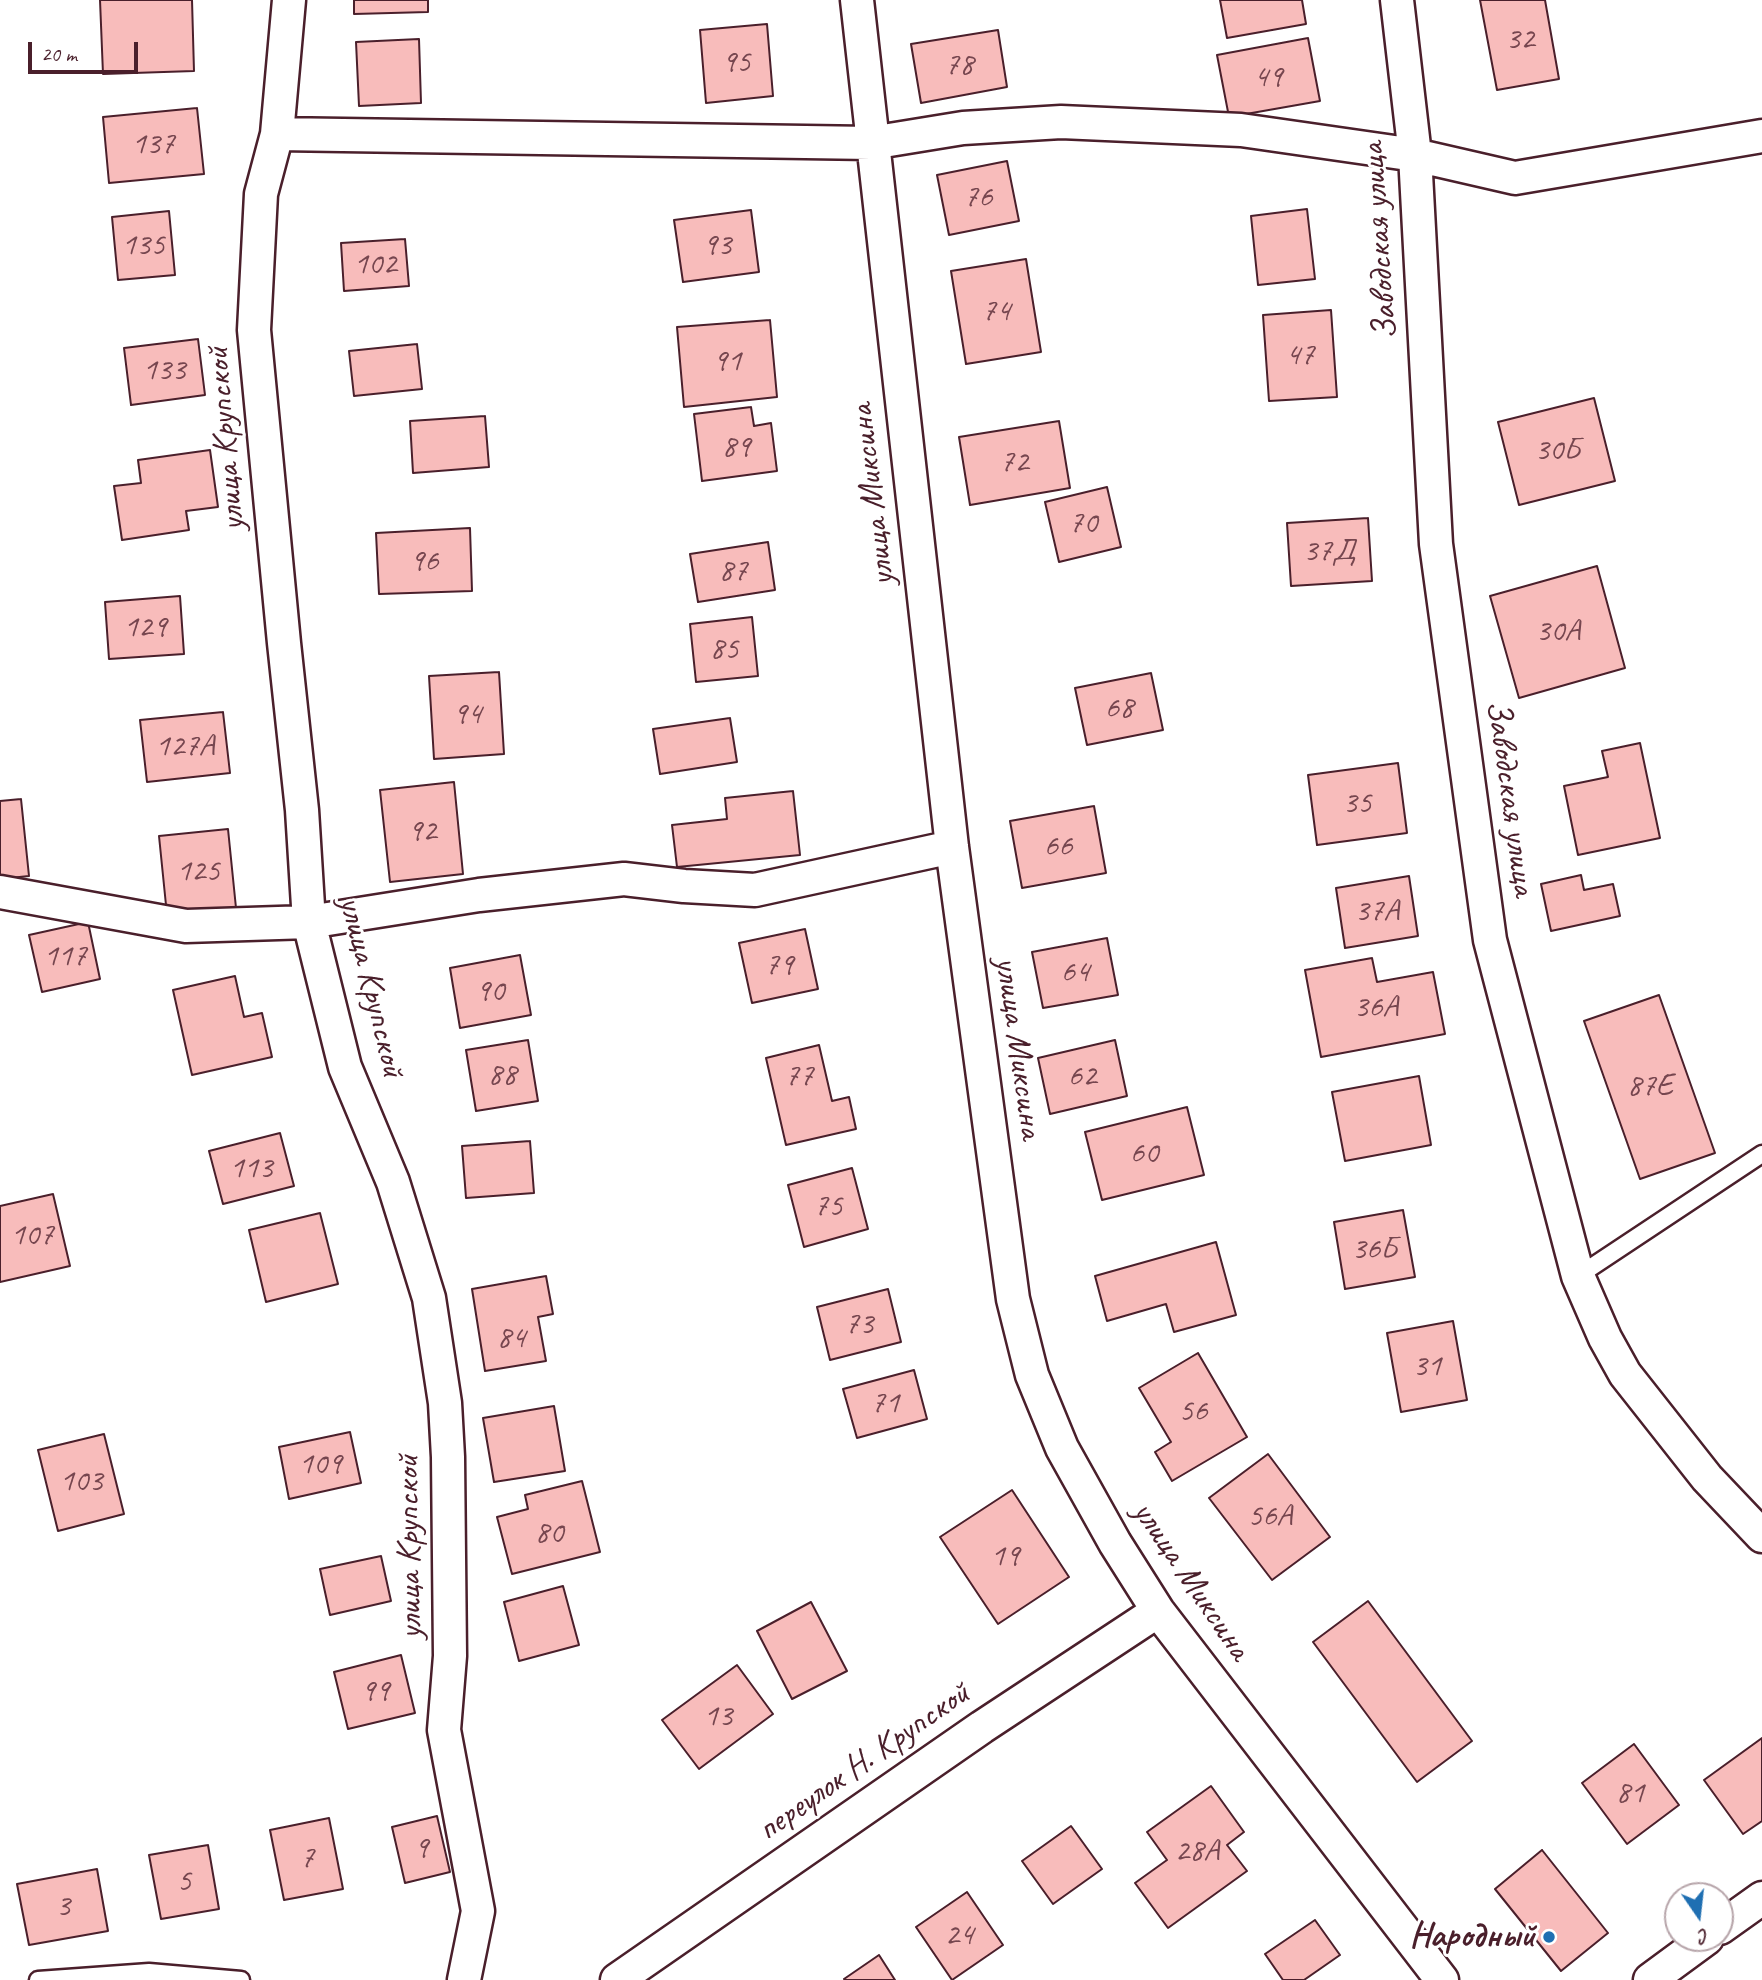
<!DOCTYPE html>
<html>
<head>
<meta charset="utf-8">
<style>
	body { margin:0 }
	#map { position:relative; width:1762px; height:1980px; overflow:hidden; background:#fff; font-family:Caveat,sans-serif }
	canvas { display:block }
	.north { position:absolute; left:1664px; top:1882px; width:70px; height:70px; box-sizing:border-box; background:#fff; border:2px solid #b7a5aa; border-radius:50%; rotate:166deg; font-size:19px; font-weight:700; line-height:28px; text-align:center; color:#4a1f2b }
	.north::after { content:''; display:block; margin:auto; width:24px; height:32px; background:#1f6fb2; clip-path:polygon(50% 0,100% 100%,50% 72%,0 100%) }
	.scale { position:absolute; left:28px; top:42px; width:110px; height:32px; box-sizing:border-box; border:4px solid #4a1f2b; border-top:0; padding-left:9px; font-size:21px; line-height:24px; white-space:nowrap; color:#4a1f2b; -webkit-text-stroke:5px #fff; paint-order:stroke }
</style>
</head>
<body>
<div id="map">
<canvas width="1762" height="1980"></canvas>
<div class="north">С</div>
<div class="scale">20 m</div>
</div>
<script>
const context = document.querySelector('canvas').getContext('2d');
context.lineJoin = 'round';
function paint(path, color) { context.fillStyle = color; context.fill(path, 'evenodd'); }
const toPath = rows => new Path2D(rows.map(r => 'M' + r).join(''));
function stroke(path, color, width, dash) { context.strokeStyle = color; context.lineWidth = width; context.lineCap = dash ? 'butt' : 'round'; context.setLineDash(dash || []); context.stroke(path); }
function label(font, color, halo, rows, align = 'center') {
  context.font = font + ' Caveat,sans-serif'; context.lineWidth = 6; context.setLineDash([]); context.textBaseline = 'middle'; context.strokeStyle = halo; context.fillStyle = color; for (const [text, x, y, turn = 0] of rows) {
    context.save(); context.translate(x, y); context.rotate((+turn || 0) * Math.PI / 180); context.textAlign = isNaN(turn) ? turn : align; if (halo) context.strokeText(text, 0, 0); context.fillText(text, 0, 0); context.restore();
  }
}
const building = toPath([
	[100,0,192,0,194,71,103,74,100,0],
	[354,0,428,0,428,12,354,14,354,0],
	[1220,0,1302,0,1306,24,1227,38,1220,0],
	[1480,0,1545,0,1559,79,1497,90,1480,0],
	[767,24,773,96,706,103,700,30,767,24],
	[998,30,1007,87,921,103,911,44,998,30],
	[1308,38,1320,101,1229,117,1217,55,1308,38],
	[419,39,421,103,359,106,356,42,419,39],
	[197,108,204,174,109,183,103,117,197,108],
	[1007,161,1019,221,949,235,937,175,1007,161],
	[1307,209,1315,279,1258,285,1251,216,1307,209],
	[751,210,759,272,683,282,674,220,751,210],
	[169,211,175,275,118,280,112,217,169,211],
	[405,239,409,286,344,291,341,243,405,239],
	[1026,259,1041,352,966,364,951,271,1026,259],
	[1331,310,1337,397,1269,401,1263,315,1331,310],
	[770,320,777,397,684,407,677,327,770,320],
	[198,339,205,395,131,405,124,348,198,339],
	[417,344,422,389,354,396,349,351,417,344],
	[1594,398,1615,481,1519,505,1498,422,1594,398],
	[751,407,754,426,771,423,777,471,702,481,694,414,751,407],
	[485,416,489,467,413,473,410,421,485,416],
	[1059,421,1070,488,970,505,959,437,1059,421],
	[210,450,218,507,186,511,189,530,122,540,114,486,141,483,138,460,210,450],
	[1107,487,1121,547,1059,562,1045,502,1107,487],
	[1368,518,1372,581,1291,586,1287,523,1368,518],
	[470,528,472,591,379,594,376,533,470,528],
	[768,542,775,590,698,602,690,554,768,542],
	[1597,566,1625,668,1519,698,1490,596,1597,566],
	[180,596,184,654,109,659,105,602,180,596],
	[752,617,758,676,696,682,690,624,752,617],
	[499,672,504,754,434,759,429,676,499,672],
	[1151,673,1163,730,1087,745,1075,688,1151,673],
	[223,712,230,773,147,782,140,720,223,712],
	[730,718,737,762,660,774,653,729,730,718],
	[1640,743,1660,838,1578,855,1564,786,1608,777,1602,751,1640,743],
	[1398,763,1407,833,1317,845,1308,775,1398,763],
	[454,782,463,874,390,882,380,790,454,782],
	[793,791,800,855,677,867,672,825,727,819,725,798,793,791],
	[21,799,29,876,0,879,0,801,21,799],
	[1094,806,1106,873,1022,888,1010,821,1094,806],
	[228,829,236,908,167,915,159,836,228,829],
	[1581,875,1584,890,1613,884,1620,916,1551,931,1541,884,1581,875],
	[1409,876,1418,936,1345,948,1336,888,1409,876],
	[88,922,100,979,42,992,29,935,88,922],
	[805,929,818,989,752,1003,739,943,805,929],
	[1107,938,1118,995,1043,1008,1032,952,1107,938],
	[520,955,531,1015,460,1028,450,968,520,955],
	[1372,958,1377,982,1433,972,1445,1034,1321,1057,1305,970,1372,958],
	[235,976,244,1017,262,1013,272,1057,192,1075,173,990,235,976],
	[1659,995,1715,1153,1640,1179,1584,1021,1659,995],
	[528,1040,538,1101,476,1111,466,1050,528,1040],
	[1115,1040,1127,1096,1050,1114,1038,1058,1115,1040],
	[819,1045,832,1101,849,1097,856,1129,786,1145,766,1058,819,1045],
	[1419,1076,1431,1145,1345,1161,1332,1092,1419,1076],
	[1187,1107,1204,1175,1102,1200,1085,1132,1187,1107],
	[280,1133,294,1186,223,1204,209,1151,280,1133],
	[530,1141,534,1193,466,1198,462,1146,530,1141],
	[852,1168,868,1229,804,1247,788,1185,852,1168],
	[53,1194,70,1266,0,1282,0,1206,53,1194],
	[1403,1210,1415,1277,1345,1289,1334,1222,1403,1210],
	[320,1213,338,1284,266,1302,249,1230,320,1213],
	[1216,1242,1236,1315,1174,1332,1166,1304,1107,1321,1095,1276,1216,1242],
	[546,1276,553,1314,538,1317,546,1361,485,1371,472,1289,546,1276],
	[888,1289,901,1342,830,1360,817,1307,888,1289],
	[1453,1321,1467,1400,1401,1412,1387,1333,1453,1321],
	[1198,1353,1247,1437,1172,1481,1155,1452,1171,1442,1139,1388,1198,1353],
	[914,1370,927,1419,857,1438,843,1389,914,1370],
	[554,1406,565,1471,494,1482,483,1418,554,1406],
	[350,1432,361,1483,289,1499,279,1447,350,1432],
	[104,1434,124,1514,58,1531,38,1450,104,1434],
	[1268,1454,1330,1537,1272,1580,1209,1498,1268,1454],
	[582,1481,600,1552,512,1574,497,1517,528,1509,525,1495,582,1481],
	[1012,1490,1069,1577,998,1624,940,1537,1012,1490],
	[381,1556,391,1601,330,1615,320,1569,381,1556],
	[563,1586,579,1645,519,1661,504,1602,563,1586],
	[1368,1601,1472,1741,1417,1782,1313,1642,1368,1601],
	[811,1602,847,1671,792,1699,757,1631,811,1602],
	[401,1655,415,1713,348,1729,334,1672,401,1655],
	[737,1665,773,1714,699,1769,662,1720,737,1665],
	[1762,1738,1762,1821,1743,1834,1704,1780,1762,1738],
	[1634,1744,1679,1805,1627,1844,1582,1783,1634,1744],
	[1211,1786,1244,1832,1227,1845,1247,1871,1168,1928,1135,1883,1167,1860,1147,1832,1211,1786],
	[437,1816,450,1872,405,1883,392,1827,437,1816],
	[329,1818,343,1889,284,1900,270,1830,329,1818],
	[1071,1826,1102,1869,1053,1904,1022,1861,1071,1826],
	[208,1845,219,1909,161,1919,149,1855,208,1845],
	[1542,1850,1608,1933,1561,1971,1495,1889,1542,1850],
	[97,1869,108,1931,29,1945,17,1884,97,1869],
	[967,1892,1003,1945,952,1980,916,1927,967,1892],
	[1315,1920,1340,1955,1304,1980,1283,1980,1265,1954,1315,1920],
	[879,1955,895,1980,845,1980,844,1979,879,1955]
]);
const service = toPath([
	[1578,1276,1762,1154],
	[38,1980,149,1972,241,1980]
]);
const minor = toPath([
	[289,0,277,134,261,194,254,330,284,643,302,810,309,922,345,1067,393,1182,429,1298,445,1403,448,1457,450,1656,444,1730,478,1911,464,1980],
	[857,0,952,847,1013,1299,1032,1375,1062,1448,1115,1543,1158,1611,1442,1980],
	[1397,0,1415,155,1436,544,1490,940,1578,1276,1605,1338,1625,1374,1707,1478,1762,1536],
	[277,134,871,143,963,128,1061,122,1241,130,1415,155,1515,178,1762,136],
	[0,892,186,926,309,922,479,895,624,879,684,886,755,890,952,847],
	[1720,1928,1762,1898],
	[617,1980,982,1727,1158,1611],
	[1650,1980,1707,1938]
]);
const markers = [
	[1549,1937,7,"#1f6fb2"]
];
const numberNames = [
	["32",1520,40],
	["95",736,63],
	["78",959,66],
	["49",1268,78],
	["137",153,145],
	["76",978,198],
	["135",143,246],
	["93",717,246],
	["102",375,265],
	["74",996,312],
	["47",1300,356],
	["91",727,362],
	["133",164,371],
	["89",736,448],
	["30Б",1557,451],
	["72",1014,463],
	["70",1083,524],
	["37Д",1329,552],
	["96",424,562],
	["87",733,572],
	["129",145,628],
	["30А",1558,632],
	["85",724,650],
	["68",1119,709],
	["94",467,715],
	["127А",185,747],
	["35",1357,804],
	["92",422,832],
	["66",1058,847],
	["125",198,872],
	["37А",1377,912],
	["117",65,957],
	["79",779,966],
	["64",1075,973],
	["90",490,992],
	["36А",1376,1008],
	["88",502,1076],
	["77",799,1077],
	["62",1082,1077],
	["87Е",1650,1087],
	["60",1144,1154],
	["113",251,1169],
	["75",828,1207],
	["107",32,1236],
	["36Б",1374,1250],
	["73",859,1325],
	["84",511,1339],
	["31",1427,1367],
	["71",885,1404],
	["56",1193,1412],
	["109",320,1465],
	["103",81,1482],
	["56А",1270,1517],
	["80",549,1534],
	["19",1005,1557],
	["99",375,1692],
	["13",718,1717],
	["81",1630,1794],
	["9",421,1849],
	["28А",1197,1852],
	["7",307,1859],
	["5",184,1882],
	["3",63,1907],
	["24",959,1936]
];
const streetNames = [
	["Заводская улица",1380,241,-94],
	["улица Крупской",226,439,-95],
	["улица Миксина",873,495,-97],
	["Заводская улица",1510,798,82],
	["улица Крупской",371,987,76],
	["улица Миксина",1018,1048,82],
	["улица Крупской",410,1547,-91],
	["улица Миксина",1191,1581,56],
	["переулок Н. Крупской",864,1762,-35]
];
const poiNames = [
	["Народный",1535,1937]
];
paint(building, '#f8bcbb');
stroke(building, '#4a1f2b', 2);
stroke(service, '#4a1f2b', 21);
stroke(minor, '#4a1f2b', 37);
stroke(service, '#fff', 16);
stroke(minor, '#fff', 32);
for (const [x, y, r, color] of markers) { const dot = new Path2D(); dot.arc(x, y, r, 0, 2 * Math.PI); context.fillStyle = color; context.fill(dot); stroke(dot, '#fff', 2.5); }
label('32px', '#76464f', null, numberNames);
label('35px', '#4a1f2b', '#fff', streetNames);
label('bold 35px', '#4a1f2b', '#fff', poiNames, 'right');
</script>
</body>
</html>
